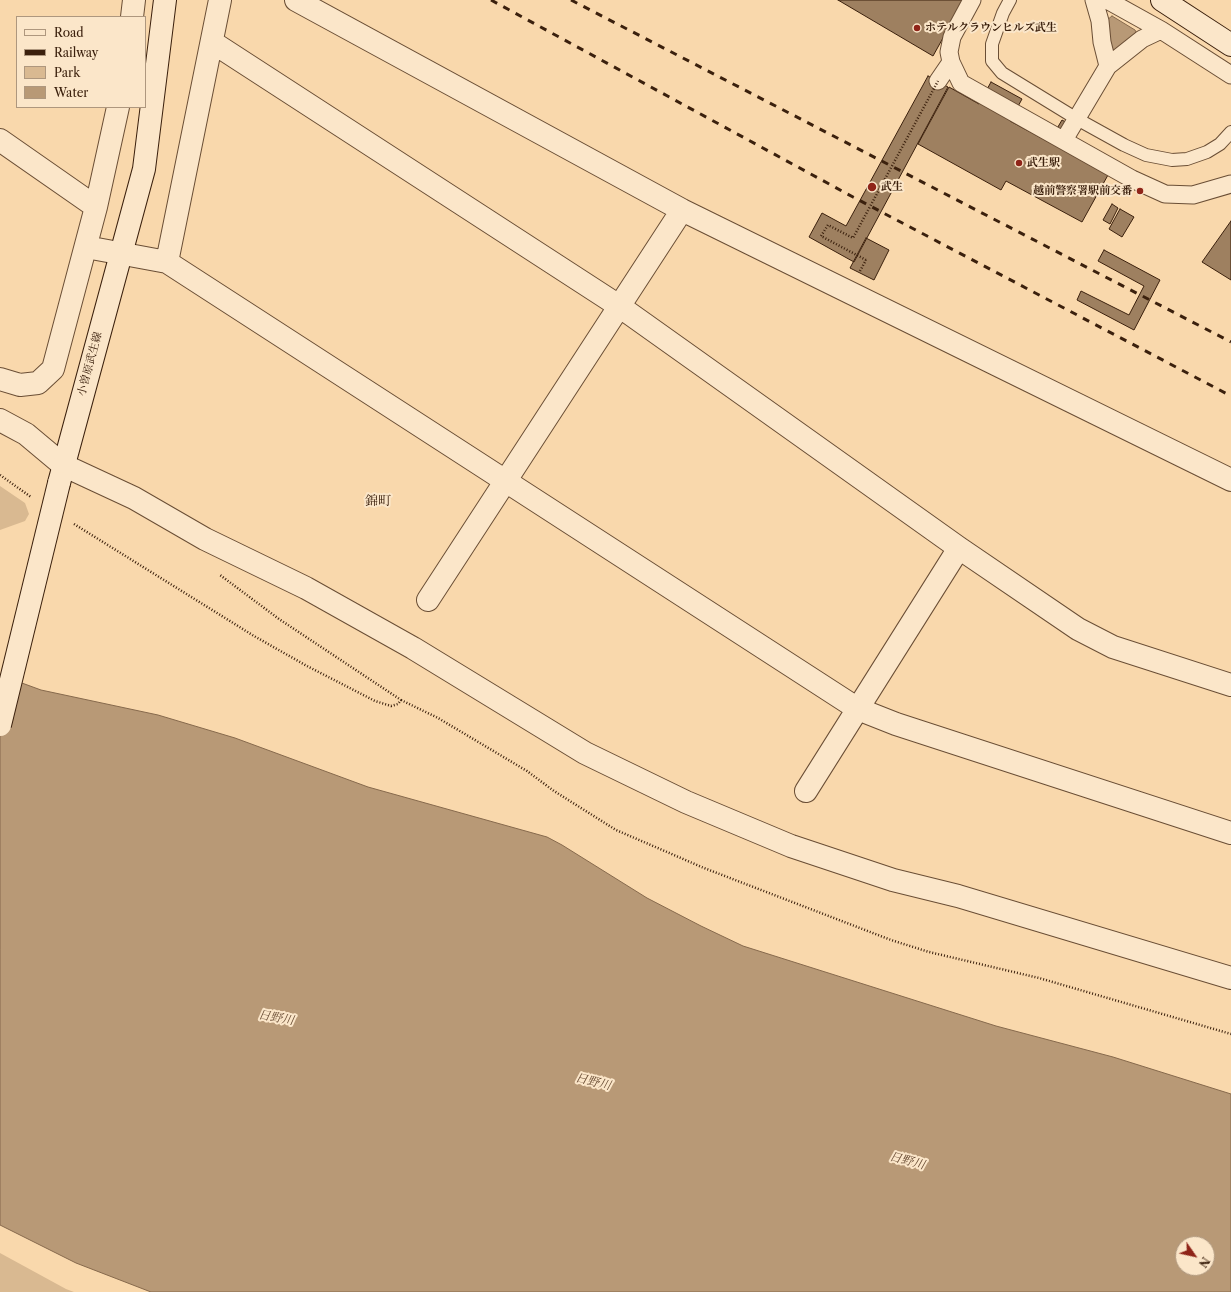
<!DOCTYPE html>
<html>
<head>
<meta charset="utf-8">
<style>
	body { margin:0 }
	#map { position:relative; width:1231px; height:1292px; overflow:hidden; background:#f9d8ac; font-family:"Libre Caslon Text",serif }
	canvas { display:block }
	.legend { position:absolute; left:16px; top:16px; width:130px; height:92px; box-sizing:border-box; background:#fbe6c9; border:1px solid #ae977e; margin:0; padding:5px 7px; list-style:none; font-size:12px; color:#3b200d }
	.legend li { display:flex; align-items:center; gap:8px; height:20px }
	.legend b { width:20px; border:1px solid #ae977e }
	.north { position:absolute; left:1175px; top:1236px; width:40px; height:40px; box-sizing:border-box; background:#fbe6c9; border:1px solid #ae977e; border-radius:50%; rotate:124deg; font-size:11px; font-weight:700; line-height:16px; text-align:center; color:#3b200d }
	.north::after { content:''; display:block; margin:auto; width:14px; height:18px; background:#8f2418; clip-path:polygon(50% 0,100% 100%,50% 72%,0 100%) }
</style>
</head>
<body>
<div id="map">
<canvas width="1231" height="1292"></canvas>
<ul class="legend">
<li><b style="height:5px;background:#fbe6c9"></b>Road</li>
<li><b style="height:5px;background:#3b200d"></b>Railway</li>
<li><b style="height:11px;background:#d9b991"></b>Park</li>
<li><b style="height:11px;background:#b89976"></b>Water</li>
</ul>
<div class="north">N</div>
</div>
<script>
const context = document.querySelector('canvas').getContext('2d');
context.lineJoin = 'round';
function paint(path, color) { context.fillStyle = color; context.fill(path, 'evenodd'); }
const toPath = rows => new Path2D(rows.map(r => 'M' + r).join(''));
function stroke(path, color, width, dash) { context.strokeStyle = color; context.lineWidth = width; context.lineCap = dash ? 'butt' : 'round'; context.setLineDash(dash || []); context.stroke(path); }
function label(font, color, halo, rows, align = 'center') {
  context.font = font + ' "Libre Caslon Text","Noto Serif JP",serif'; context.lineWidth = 4; context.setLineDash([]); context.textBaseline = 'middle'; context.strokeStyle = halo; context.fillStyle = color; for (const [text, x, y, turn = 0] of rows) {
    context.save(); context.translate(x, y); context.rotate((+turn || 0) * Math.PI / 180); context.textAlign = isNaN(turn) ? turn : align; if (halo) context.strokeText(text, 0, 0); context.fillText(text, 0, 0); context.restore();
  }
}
const green = toPath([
	[0,486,25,503,29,514,25,521,0,530],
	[0,1253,66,1289,74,1292,0,1292]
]);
const water = toPath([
	[1112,16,1135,30,1137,34,1110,57,1107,20,1112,16],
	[0,675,41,690,158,715,235,738,368,787,547,837,562,845,647,898,701,926,743,946,996,1026,1113,1057,1231,1094,1231,1292,151,1292,76,1263,0,1225,0,675],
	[1183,1244,1207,1244,1207,1268,1183,1268,1183,1244]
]);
const building = toPath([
	[838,0,964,0,933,56,838,0],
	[928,76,948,87,854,262,809,237,822,213,846,226,928,76],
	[991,82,1022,99,1010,121,1049,142,1062,120,1078,129,1065,151,1108,175,1082,222,1006,181,1001,190,918,144,949,87,979,104,991,82],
	[1112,204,1118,208,1110,224,1103,220,1112,204],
	[1120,209,1134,217,1122,237,1109,229,1120,209],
	[1231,221,1231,280,1202,262,1231,221],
	[866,238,889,250,874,280,850,268,866,238],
	[1104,250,1160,280,1134,330,1077,300,1081,291,1129,315,1144,286,1098,261,1104,250]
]);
const path = toPath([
	[860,271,866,260],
	[0,475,31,497],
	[74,524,254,636,307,666,375,701,391,706,398,704,401,700,279,619,220,575],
	[401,700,438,718,527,771,554,791,616,830,704,868,891,940,929,952,1039,978,1231,1034]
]);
const service = toPath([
	[1010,0,1003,13,992,44,992,61,1002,73,1077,119,1124,145,1146,155,1172,160,1187,159,1207,152,1220,144,1231,132]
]);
const pedestrian = toPath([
	[972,0,952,37,949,52,951,62,961,83,1132,179,1165,194,1193,195,1231,184],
	[1094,0,1100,21,1102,42,1108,66],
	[1107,0,1161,30,1231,75],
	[938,81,951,62],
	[1064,140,1108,66,1142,39,1161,30]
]);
const minor = toPath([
	[296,0,682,210,1231,480],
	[132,17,134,0],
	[212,42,619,306,959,548,1078,629,1113,647,1231,685],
	[0,140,96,207],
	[86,247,167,262,858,709,896,724,1231,833],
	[167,262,220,0],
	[0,379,20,385,38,383,53,369,96,207,118,107],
	[0,420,26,434,63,465,134,498,205,539,306,588,413,648,585,753,686,802,791,846,893,880,958,896,1231,978],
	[428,600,682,210],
	[806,791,959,548]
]);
const secondary = toPath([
	[1162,0,1231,45],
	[59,483,144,169,165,0]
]);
const rail = toPath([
	[491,0,853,197,1231,396],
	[571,0,1231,342]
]);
const pathBridge = toPath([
	[866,260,821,236,828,225,853,238,938,81]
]);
const secondaryBridge = toPath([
	[0,725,59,483]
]);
const markers = [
	[917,28,4,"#8f2418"],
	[1019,163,4,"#8f2418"],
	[872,187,5,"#8f2418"],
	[1140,191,4,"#8f2418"]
];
const poiNames = [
	["ホテルクラウンヒルズ武生",925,28],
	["武生駅",1027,163],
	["武生",881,187],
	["越前警察署駅前交番",1132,191,"right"]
];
const streetNames = [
	["小曽原武生線",90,364,-75]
];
const waterNames = [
	["日野川",276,1018,10],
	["日野川",593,1082,14],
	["日野川",907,1161,15]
];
const quarterNames = [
	["錦町",378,501]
];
paint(green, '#d9b991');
paint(water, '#b89976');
stroke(water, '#86694c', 1);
paint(building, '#9e8060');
stroke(building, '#3b200d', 1);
stroke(service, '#6a4e35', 14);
stroke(pedestrian, '#6a4e35', 19);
stroke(minor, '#6a4e35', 24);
stroke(secondary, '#3b200d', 24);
stroke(path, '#3b200d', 2.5, [1, 2]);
stroke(service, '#fbe6c9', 12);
stroke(pedestrian, '#fbe6c9', 17);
stroke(minor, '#fbe6c9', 22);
stroke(secondary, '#fbe6c9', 22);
stroke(rail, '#3b200d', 3, [7, 7]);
stroke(secondaryBridge, '#3b200d', 24, []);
stroke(pathBridge, '#3b200d', 2.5, [1, 2]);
stroke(secondaryBridge, '#fbe6c9', 22);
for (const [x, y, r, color] of markers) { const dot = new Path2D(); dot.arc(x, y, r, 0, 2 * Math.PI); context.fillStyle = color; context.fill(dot); stroke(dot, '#fbe6c9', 1.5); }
label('bold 11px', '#3b200d', '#fbe6c9', poiNames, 'left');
label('11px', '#3b200d', '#fbe6c9', streetNames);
label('italic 12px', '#674a32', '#fbe6c9', waterNames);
label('13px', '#3b200d', '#fbe6c9', quarterNames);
</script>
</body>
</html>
